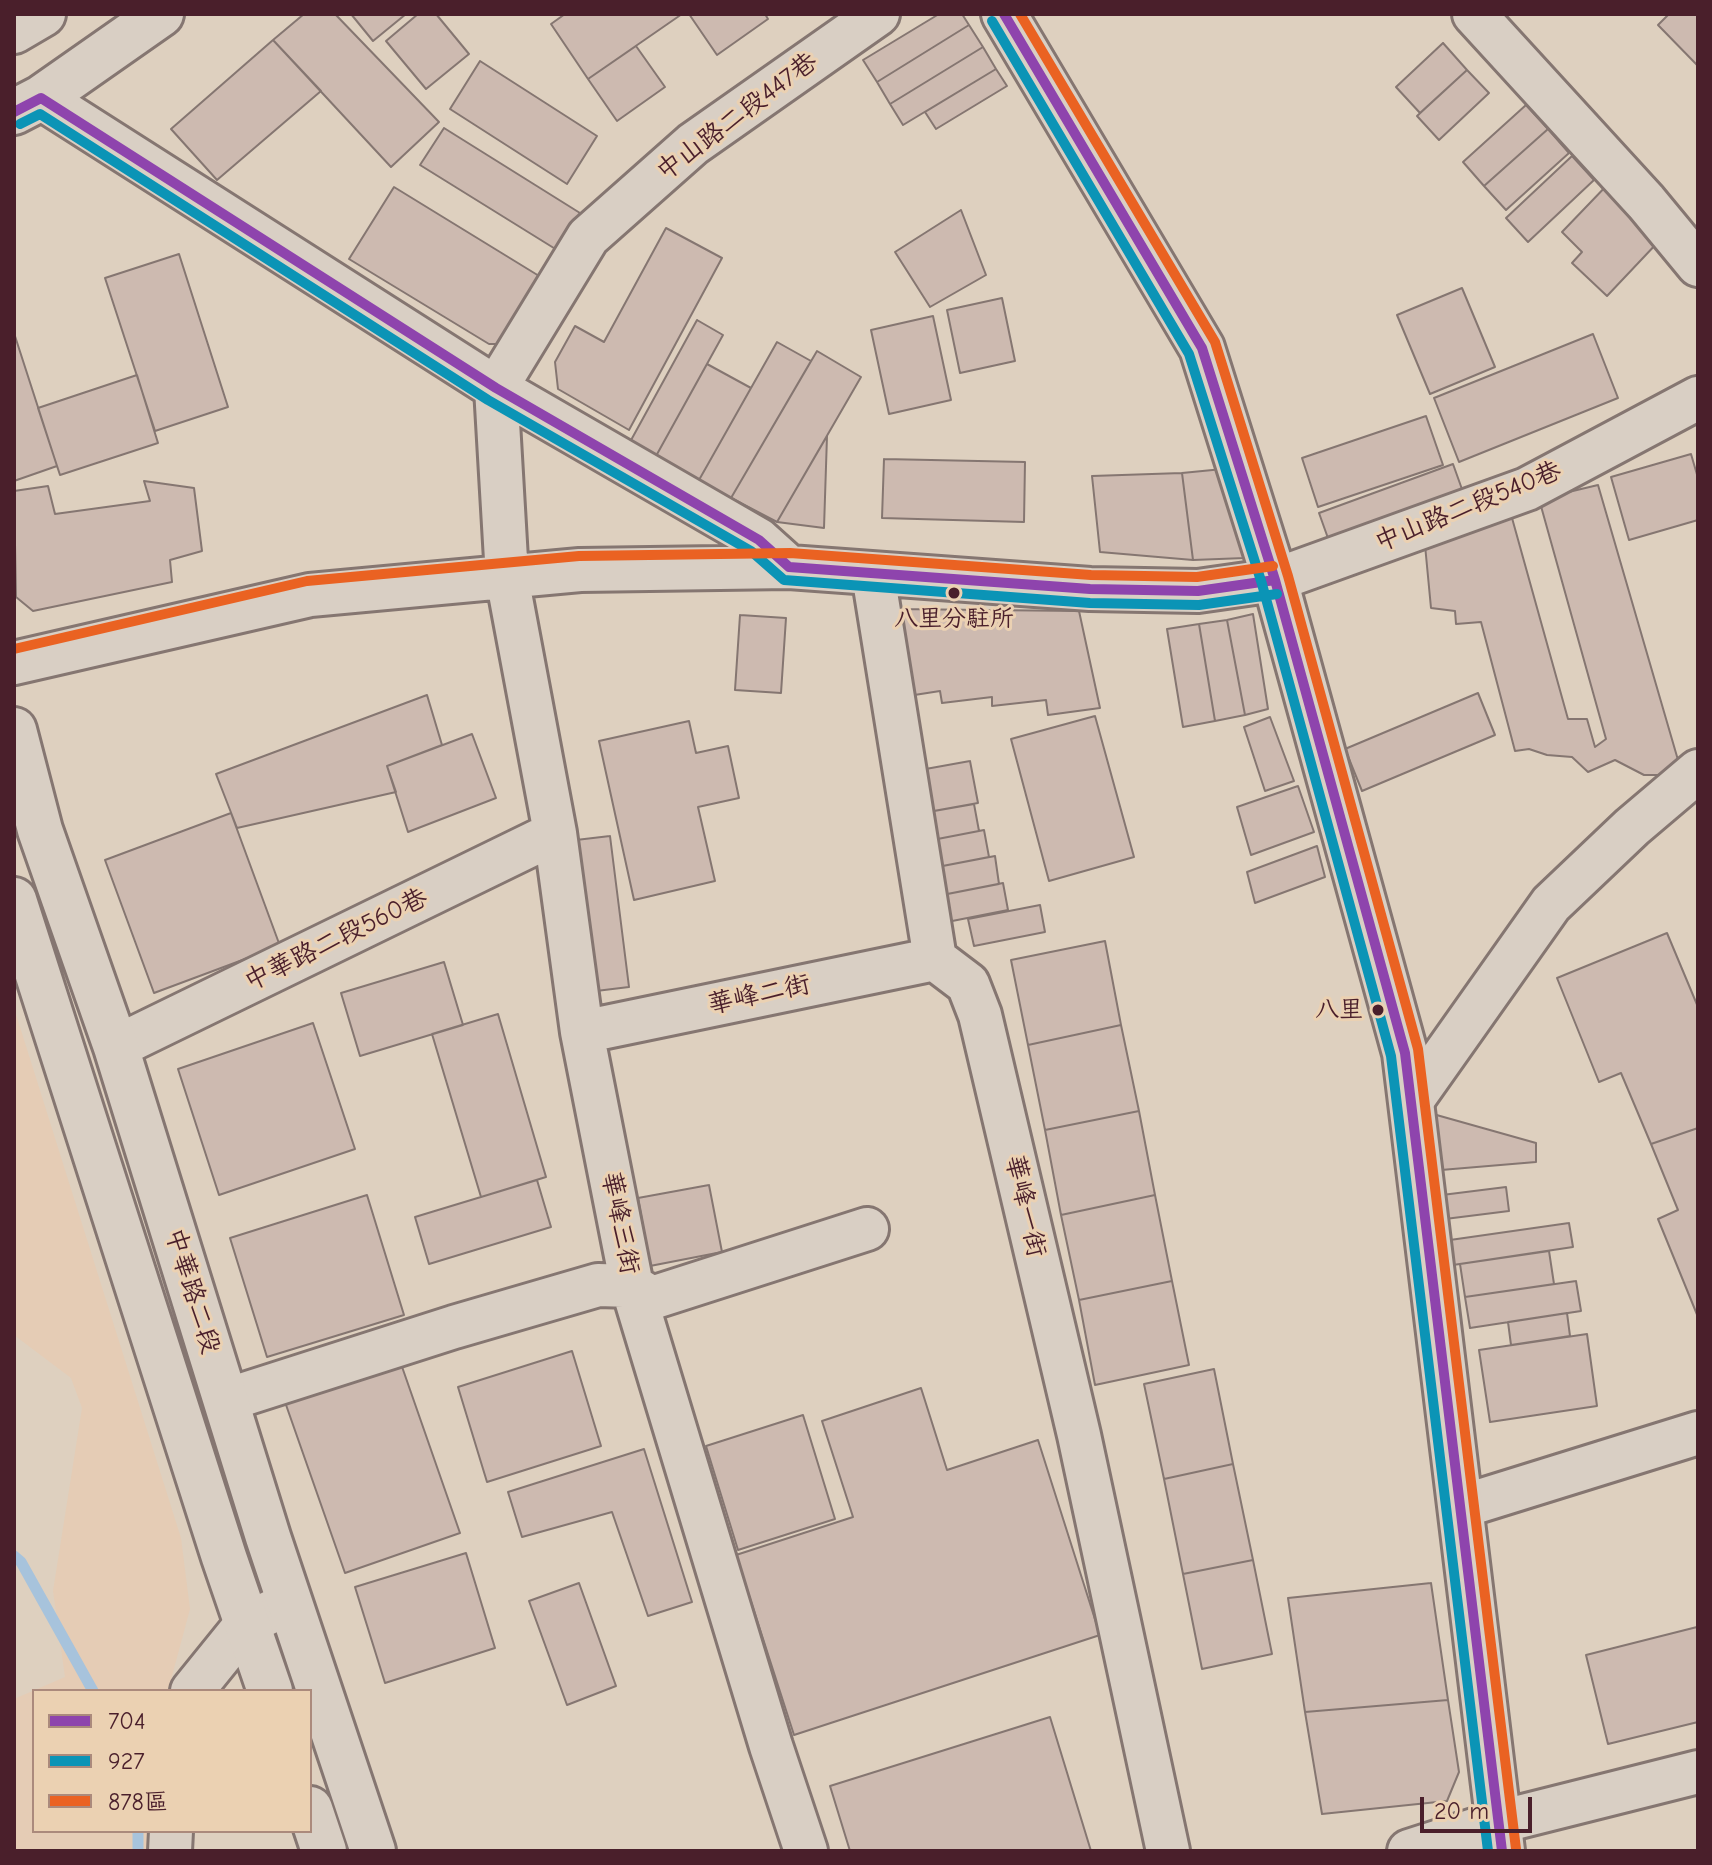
<!DOCTYPE html>
<html>
<head>
<meta charset="utf-8">
<style>
	body { margin:0 }
	#map { position:relative; width:1712px; height:1865px; overflow:hidden; background:#ded0bf; font-family:"Comic Neue","LXGW WenKai TC",sans-serif }
	canvas { display:block }
	.frame { position:absolute; inset:0; border:16px solid #4a1f2b; pointer-events:none }
	.legend { position:absolute; left:32px; top:1689px; width:280px; height:144px; box-sizing:border-box; background:#ebd1b2; border:2px solid #ab8a7c; margin:0; padding:10px 14px; list-style:none; font-size:24px; color:#4a1f2b }
	.legend li { display:flex; align-items:center; gap:16px; height:40px }
	.legend b { width:40px; border:2px solid #ab8a7c }
	.scale { position:absolute; left:1420px; top:1797px; width:112px; height:36px; box-sizing:border-box; border:4px solid #4a1f2b; border-top:0; padding-left:10px; font-size:24px; line-height:28px; white-space:nowrap; color:#4a1f2b; -webkit-text-stroke:6px #ebd1b2; paint-order:stroke }
</style>
</head>
<body>
<div id="map">
<canvas width="1712" height="1865"></canvas>
<div class="frame"></div>
<ul class="legend">
<li><b style="height:10px;background:#8e44ad"></b>704</li>
<li><b style="height:10px;background:#0b94b6"></b>927</li>
<li><b style="height:10px;background:#ea6222"></b>878區</li>
</ul>
<div class="scale">20 m</div>
</div>
<script>
const context = document.querySelector('canvas').getContext('2d');
context.lineJoin = 'round';
function paint(path, color) { context.fillStyle = color; context.fill(path, 'evenodd'); }
const toPath = rows => new Path2D(rows.map(r => 'M' + r).join(''));
function stroke(path, color, width, dash) { context.strokeStyle = color; context.lineWidth = width; context.lineCap = dash ? 'butt' : 'round'; context.setLineDash(dash || []); context.stroke(path); }
function label(font, color, halo, rows, align = 'center') {
  context.font = font + ' "Comic Neue","LXGW WenKai TC",sans-serif'; context.lineWidth = 6; context.setLineDash([]); context.textBaseline = 'middle'; context.strokeStyle = halo; context.fillStyle = color; for (const [text, x, y, turn = 0] of rows) {
    context.save(); context.translate(x, y); context.rotate((+turn || 0) * Math.PI / 180); context.textAlign = isNaN(turn) ? turn : align; if (halo) context.strokeText(text, 0, 0); context.fillText(text, 0, 0); context.restore();
  }
}
const built = toPath([
	[14,1008,181,1538,190,1609,168,1691,34,1691,34,1831,149,1831,148,1851,14,1851,14,1699,65,1677,53,1591,82,1408,71,1378,14,1335]
]);
const stream = toPath([
	[14,1556,21,1562,93,1691],
	[138,1831,138,1851]
]);
const building = toPath([
	[304,14,335,14,439,122,391,167,273,40,304,14],
	[351,14,406,14,373,41,351,14],
	[418,14,436,14,469,54,426,89,386,41,418,14],
	[565,14,682,14,588,79,551,24,565,14],
	[689,14,765,14,768,19,717,55,689,14],
	[939,14,962,14,969,25,877,82,863,60,939,14],
	[1669,14,1698,14,1698,66,1658,25,1669,14],
	[969,25,983,47,890,104,877,82,969,25],
	[273,40,321,91,217,180,171,129,273,40],
	[1443,43,1467,70,1420,113,1396,87,1443,43],
	[636,46,665,87,617,121,588,79,636,46],
	[983,47,996,69,903,125,890,104,983,47],
	[480,61,597,136,567,184,450,109,480,61],
	[996,69,1007,86,936,129,925,112,996,69],
	[1467,70,1489,93,1439,140,1417,116,1467,70],
	[1526,105,1548,129,1484,186,1463,162,1526,105],
	[444,128,580,213,557,250,420,165,444,128],
	[1548,129,1569,153,1506,210,1484,186,1548,129],
	[1572,156,1594,180,1528,242,1506,218,1572,156],
	[1611,181,1659,241,1607,296,1572,263,1582,252,1562,232,1611,181],
	[394,187,544,279,505,344,489,344,349,259,394,187],
	[961,210,986,275,930,307,895,252,961,210],
	[666,228,722,258,629,430,558,389,555,362,575,326,604,342,666,228],
	[179,254,228,407,155,431,105,278,179,254],
	[1462,288,1495,367,1430,394,1397,315,1462,288],
	[1002,298,1015,361,960,373,947,310,1002,298],
	[933,316,951,400,889,414,871,330,933,316],
	[697,320,723,335,656,456,630,442,697,320],
	[14,333,57,466,14,481,14,333],
	[1593,334,1618,398,1459,462,1434,398,1593,334],
	[777,342,811,361,731,498,699,480,777,342],
	[817,351,861,377,777,522,731,498,817,351],
	[707,364,751,388,699,480,656,456,707,364],
	[137,375,158,443,60,475,38,408,137,375],
	[1426,416,1443,465,1318,507,1302,458,1426,416],
	[827,436,824,528,777,522,827,436],
	[1691,454,1698,478,1698,520,1629,540,1611,477,1691,454],
	[884,459,1025,462,1024,522,882,518,884,459],
	[1453,464,1463,492,1329,541,1319,513,1453,464],
	[1233,468,1255,546,1245,558,1193,560,1182,473,1233,468],
	[1182,473,1193,560,1100,552,1092,476,1182,473],
	[144,481,194,488,202,551,170,560,172,582,33,611,16,597,14,491,48,486,55,514,150,501,144,481],
	[1598,485,1678,760,1660,775,1644,775,1615,760,1588,772,1572,757,1547,755,1529,749,1515,751,1481,622,1456,624,1455,611,1431,608,1425,545,1512,518,1568,719,1587,719,1595,747,1606,739,1539,499,1598,485],
	[893,609,1079,611,1100,708,1048,715,1046,700,992,706,992,697,942,703,940,691,908,696,893,609],
	[1253,614,1268,709,1245,715,1227,620,1253,614],
	[740,615,786,618,781,693,735,690,740,615],
	[1227,620,1245,715,1215,721,1199,624,1227,620],
	[1199,624,1215,721,1183,727,1167,629,1199,624],
	[1478,693,1495,735,1362,791,1345,749,1478,693],
	[427,695,442,745,387,766,396,792,237,828,216,774,427,695],
	[1095,716,1134,857,1049,881,1011,739,1095,716],
	[1270,717,1294,781,1265,791,1244,727,1270,717],
	[689,721,696,753,728,746,739,798,698,807,715,881,634,900,599,741,689,721],
	[472,734,496,798,408,832,387,766,472,734],
	[970,761,978,803,917,814,909,772,970,761],
	[1298,786,1314,832,1251,855,1237,807,1298,786],
	[974,804,979,831,922,842,917,814,974,804],
	[231,813,280,946,154,993,105,860,231,813],
	[984,830,989,857,927,869,922,842,984,830],
	[610,836,629,987,596,991,576,840,610,836],
	[1317,846,1325,877,1255,903,1247,872,1317,846],
	[995,856,999,884,932,897,927,869,995,856],
	[1003,883,1008,910,937,924,932,897,1003,883],
	[1040,905,1045,932,974,946,968,919,1040,905],
	[1667,933,1698,1007,1698,1128,1651,1144,1621,1073,1599,1082,1557,978,1667,933],
	[1105,941,1121,1025,1028,1045,1011,960,1105,941],
	[444,962,463,1025,360,1056,341,993,444,962],
	[498,1014,546,1177,481,1197,432,1034,498,1014],
	[313,1023,355,1149,219,1195,178,1069,313,1023],
	[1121,1025,1139,1111,1045,1130,1028,1045,1121,1025],
	[1139,1111,1155,1195,1061,1215,1045,1130,1139,1111],
	[1433,1114,1536,1143,1536,1162,1441,1170,1433,1114],
	[1698,1128,1698,1317,1658,1219,1678,1210,1651,1144,1698,1128],
	[537,1180,551,1227,429,1264,415,1217,537,1180],
	[709,1185,722,1252,650,1266,638,1198,709,1185],
	[1506,1187,1509,1211,1445,1219,1442,1195,1506,1187],
	[367,1195,404,1315,267,1357,230,1238,367,1195],
	[1155,1195,1172,1281,1079,1300,1061,1215,1155,1195],
	[1569,1223,1573,1247,1453,1265,1450,1240,1569,1223],
	[1549,1251,1554,1284,1465,1297,1460,1264,1549,1251],
	[1172,1281,1189,1365,1095,1385,1079,1300,1172,1281],
	[1576,1281,1581,1311,1470,1328,1465,1297,1576,1281],
	[1567,1313,1570,1336,1511,1345,1508,1322,1567,1313],
	[1587,1334,1597,1406,1490,1422,1479,1350,1587,1334],
	[572,1351,601,1446,487,1482,458,1387,572,1351],
	[400,1361,460,1533,345,1573,285,1402,400,1361],
	[1214,1369,1233,1464,1164,1479,1144,1384,1214,1369],
	[921,1388,947,1470,1038,1440,1100,1635,794,1735,736,1555,853,1517,822,1421,921,1388],
	[803,1415,835,1519,738,1550,706,1446,803,1415],
	[644,1449,692,1602,648,1616,612,1512,522,1537,508,1492,644,1449],
	[1233,1464,1253,1560,1183,1574,1164,1479,1233,1464],
	[466,1553,495,1648,385,1683,355,1587,466,1553],
	[1253,1560,1272,1654,1202,1669,1183,1574,1253,1560],
	[579,1583,616,1686,567,1705,529,1601,579,1583],
	[1431,1583,1448,1700,1305,1712,1288,1598,1431,1583],
	[1697,1627,1698,1722,1608,1744,1586,1655,1697,1627],
	[1448,1700,1459,1772,1447,1801,1322,1814,1305,1712,1448,1700],
	[1050,1717,1091,1851,850,1851,830,1786,1050,1717]
]);
const minor = toPath([
	[1474,14,1646,202,1698,265],
	[41,98,496,388,759,540,789,567],
	[873,574,935,959,968,984,980,1015,1079,1435,1168,1851],
	[14,663,310,595,580,570,789,567,1090,589,1198,591,1275,580,1527,489,1698,398],
	[582,1032,935,959],
	[116,1047,555,833],
	[1411,1102,1551,904,1632,827,1698,771],
	[226,1400,454,1327,598,1285,632,1286,652,1298,867,1229],
	[1460,1507,1698,1433],
	[192,1691,247,1623,290,1603],
	[170,1851,171,1831],
	[806,1851,771,1746,632,1286,582,1032,555,833,507,577,496,388,588,237,693,144,878,14],
	[1409,1851,1499,1822,1698,1772]
]);
const major = toPath([
	[1004,14,1202,348,1275,580,1405,1053,1502,1851],
	[14,112,41,98,161,14],
	[14,730,40,830,116,1047,268,1537,373,1851],
	[14,900,224,1557,270,1691],
	[310,1809,324,1851]
]);
const highway = toPath([
	[14,31,43,14]
]);
const bus1 = toPath([
	[1004,14,1202,348,1275,580,1405,1053,1502,1851],
	[14,112,41,98,496,388,759,540,789,567,1090,589,1198,591,1275,580]
]);
const bus2 = toPath([
	[992,21,1189,354,1262,584,1391,1056,1488,1851],
	[20,124,40,114,488,400,751,551,784,580,1090,603,1199,605,1277,594]
]);
const bus3 = toPath([
	[1020,14,1215,342,1288,576,1418,1049,1516,1849],
	[14,649,307,581,579,556,790,553,1091,575,1197,577,1273,566]
]);
const markers = [
	[954,593,7,"#4a1f2b"],
	[1378,1010,7,"#4a1f2b"]
];
const busNames = [
	["八里分駐所",954,619],
	["八里",1363,1010,"right"]
];
const streetNames = [
	["中山路二段447巷",737,117,-37],
	["中山路二段540巷",1468,507,-22],
	["中華路二段560巷",336,940,-26],
	["華峰二街",759,995,-12],
	["華峰一街",1025,1206,77],
	["華峰三街",620,1223,79],
	["中華路二段",192,1291,73]
];
paint(built, '#e5ccb5');
stroke(stream, '#a7c3dc', 11);
paint(building, '#cdbab0');
stroke(building, '#857671', 2);
stroke(minor, '#857671', 48);
stroke(major, '#857671', 50);
stroke(highway, '#857671', 50);
stroke(minor, '#d9cfc4', 42);
stroke(major, '#d9cfc4', 44);
stroke(highway, '#d9cfc4', 44);
stroke(bus1, '#8e44ad', 10);
stroke(bus2, '#0b94b6', 10);
stroke(bus3, '#ea6222', 10);
for (const [x, y, r, color] of markers) { const dot = new Path2D(); dot.arc(x, y, r, 0, 2 * Math.PI); context.fillStyle = color; context.fill(dot); stroke(dot, '#ebd1b2', 3); }
label('24px', '#4a1f2b', '#ebd1b2', busNames);
label('26px', '#4a1f2b', '#ebd1b2', streetNames);
</script>
</body>
</html>
